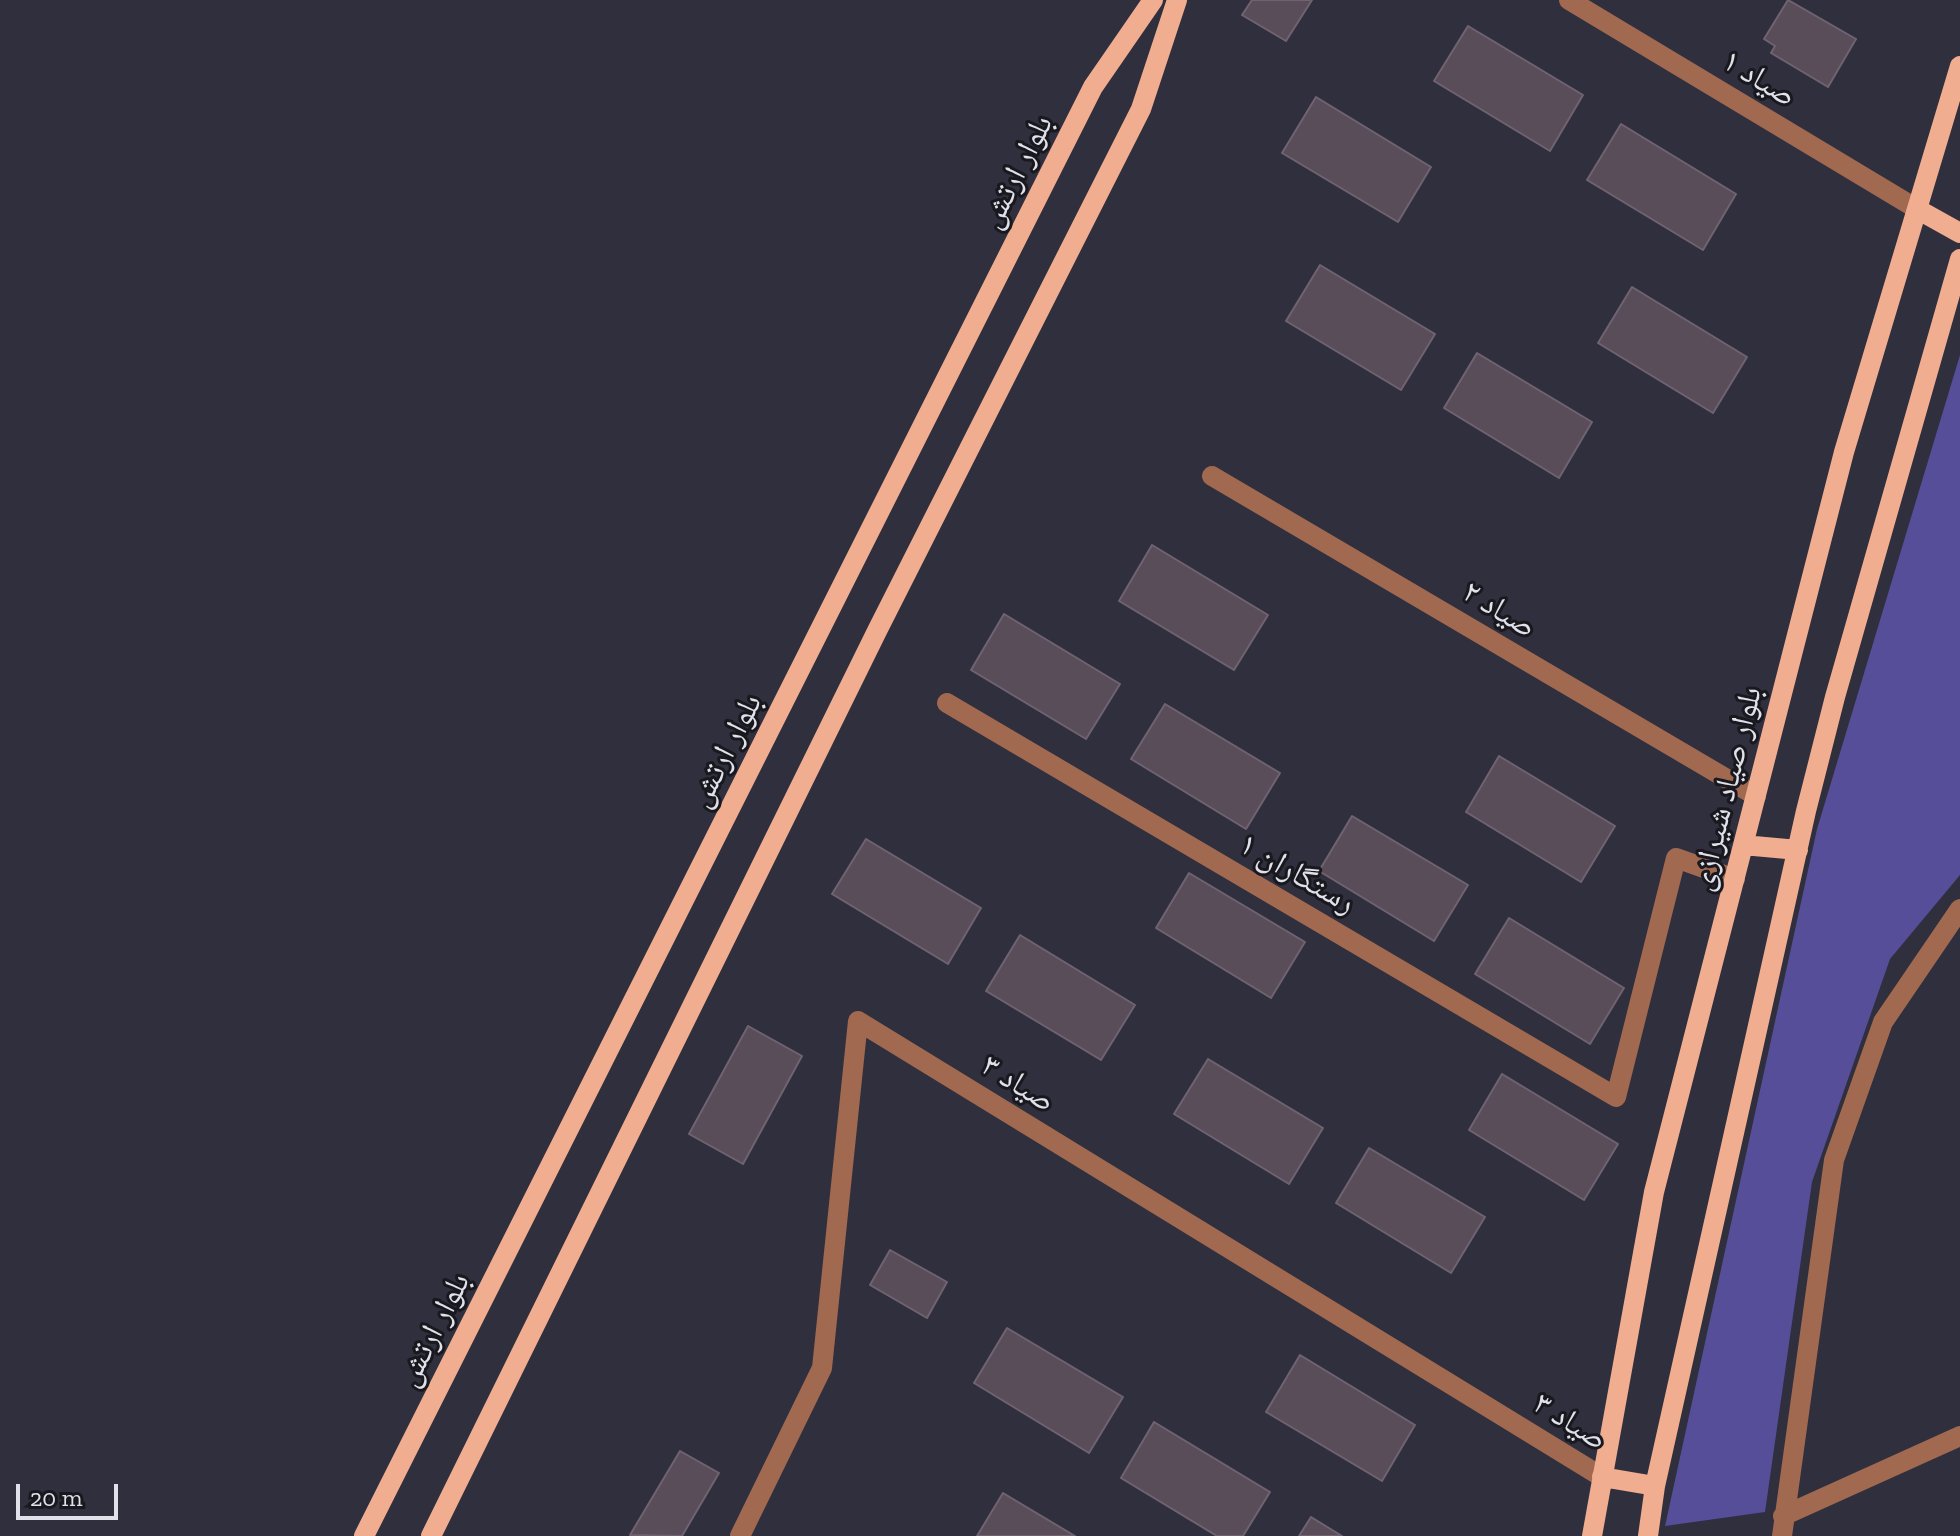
<!DOCTYPE html>
<html>
<head>
<meta charset="utf-8">
<style>
	body { margin:0 }
	#map { position:relative; width:1960px; height:1536px; overflow:hidden; background:#2f2f3d; font-family:"Zilla Slab",serif }
	canvas { display:block }
	.scale { position:absolute; left:16px; top:1484px; width:102px; height:36px; box-sizing:border-box; border:4px solid #e1e1eb; border-top:0; padding-left:10px; font-size:24px; line-height:28px; white-space:nowrap; color:#e1e1eb; -webkit-text-stroke:6px #18181e; paint-order:stroke }
</style>
</head>
<body>
<div id="map">
<canvas width="1960" height="1536"></canvas>
<div class="scale">20 m</div>
</div>
<script>
const context = document.querySelector('canvas').getContext('2d');
context.lineJoin = 'round';
function paint(path, color) { context.fillStyle = color; context.fill(path, 'evenodd'); }
const toPath = rows => new Path2D(rows.map(r => 'M' + r).join(''));
function stroke(path, color, width, dash) { context.strokeStyle = color; context.lineWidth = width; context.lineCap = dash ? 'butt' : 'round'; context.setLineDash(dash || []); context.stroke(path); }
function label(font, color, halo, rows, align = 'center') {
  context.font = font + ' "Zilla Slab","Noto Naskh Arabic",serif'; context.lineWidth = 6; context.setLineDash([]); context.textBaseline = 'middle'; context.strokeStyle = halo; context.fillStyle = color; for (const [text, x, y, turn = 0] of rows) {
    context.save(); context.translate(x, y); context.rotate((+turn || 0) * Math.PI / 180); context.textAlign = isNaN(turn) ? turn : align; if (halo) context.strokeText(text, 0, 0); context.fillText(text, 0, 0); context.restore();
  }
}
const forest = toPath([
	[1960,355,1960,875,1890,959,1812,1182,1765,1512,1665,1526,1817,829]
]);
const building = toPath([
	[1252,0,1312,0,1286,41,1242,15,1252,0],
	[1788,0,1856,39,1828,87,1771,53,1775,46,1764,39,1788,0],
	[1468,26,1583,95,1550,151,1434,81,1468,26],
	[1316,97,1431,167,1398,222,1282,153,1316,97],
	[1621,124,1736,194,1703,250,1587,180,1621,124],
	[1320,265,1435,334,1401,390,1286,321,1320,265],
	[1632,287,1747,357,1713,413,1598,343,1632,287],
	[1477,353,1592,422,1559,478,1444,408,1477,353],
	[1152,545,1268,615,1234,670,1119,601,1152,545],
	[1004,614,1120,684,1086,739,971,670,1004,614],
	[1165,704,1280,773,1246,829,1131,759,1165,704],
	[1499,756,1615,826,1581,882,1466,812,1499,756],
	[1352,816,1468,885,1434,941,1319,871,1352,816],
	[866,839,981,908,948,964,832,894,866,839],
	[1189,873,1305,942,1271,998,1156,928,1189,873],
	[1509,918,1624,988,1590,1044,1475,974,1509,918],
	[1020,935,1135,1005,1101,1060,986,991,1020,935],
	[748,1026,802,1056,743,1164,689,1134,748,1026],
	[1208,1059,1323,1128,1289,1184,1174,1114,1208,1059],
	[1502,1074,1618,1144,1584,1200,1469,1130,1502,1074],
	[1369,1148,1485,1217,1451,1273,1336,1203,1369,1148],
	[890,1250,947,1282,927,1318,870,1285,890,1250],
	[1007,1328,1123,1397,1089,1453,974,1383,1007,1328],
	[1300,1355,1415,1425,1382,1481,1266,1412,1300,1355],
	[1154,1422,1270,1492,1243,1536,1217,1536,1121,1478,1154,1422],
	[680,1451,719,1473,682,1536,630,1535,680,1451],
	[1003,1493,1075,1536,977,1536,1003,1493],
	[1311,1517,1342,1536,1299,1536,1311,1517]
]);
const minor = toPath([
	[1569,0,1917,209],
	[1212,476,1756,796],
	[947,703,1616,1097,1676,858,1735,879],
	[1783,1516,1960,1436],
	[740,1536,822,1368,858,1021,1602,1477],
	[1782,1536,1834,1160,1883,1022,1960,909]
]);
const major = toPath([
	[1917,209,1960,233],
	[1743,845,1798,850],
	[1602,1477,1655,1486],
	[364,1536,1093,87,1153,0],
	[431,1536,878,629,1141,109,1177,0],
	[1592,1536,1654,1192,1844,452,1960,66],
	[1648,1536,1655,1486,1806,811,1835,697,1960,259]
]);
const streetNames = [
	["صیاد ۱",1759,79,31],
	["بلوار ارتش",1017,172,-63],
	["صیاد ۲",1499,610,31],
	["بلوار ارتش",726,751,-63],
	["بلوار صیاد شیرازی",1727,789,-76],
	["رستگاران ۱",1297,874,30],
	["صیاد ۳",1018,1084,32],
	["بلوار ارتش",434,1330,-63],
	["صیاد ۳",1570,1422,32]
];
paint(forest, '#564e98');
paint(building, '#594d5a');
stroke(building, '#706371', 2);
stroke(minor, '#a06950', 20);
stroke(major, '#f1ad8f', 20);
label('32px', '#e1e1eb', '#18181e', streetNames);
</script>
</body>
</html>
